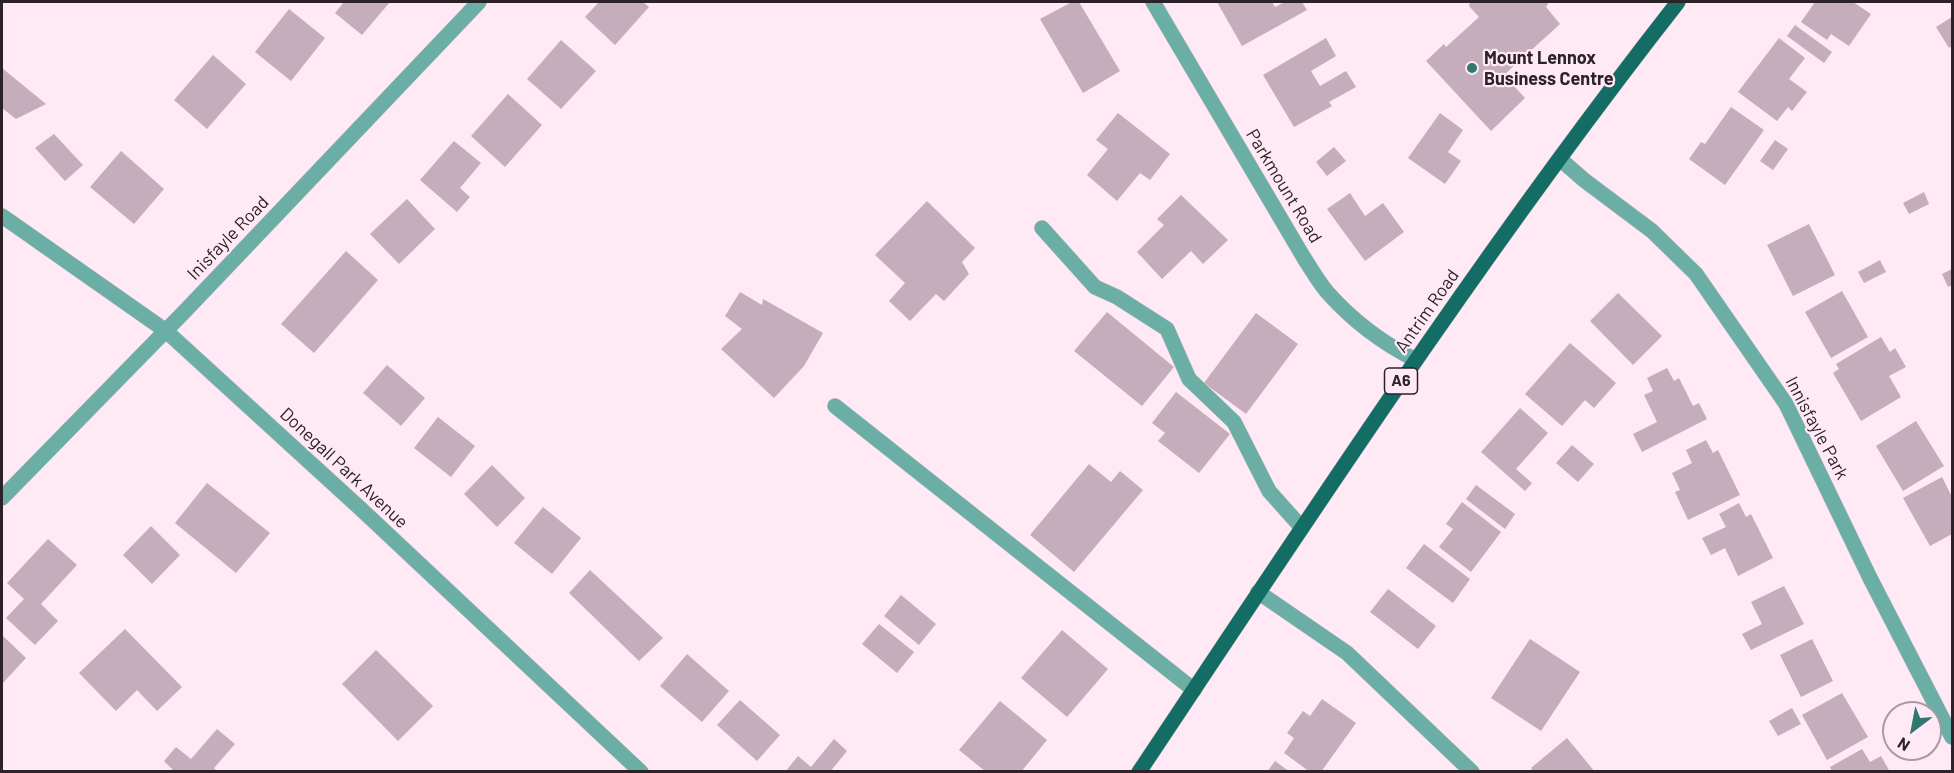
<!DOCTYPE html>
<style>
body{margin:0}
#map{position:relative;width:1954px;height:773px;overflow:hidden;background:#fee9f5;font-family:Barlow,sans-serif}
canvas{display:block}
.frame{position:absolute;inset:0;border:3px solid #2c2228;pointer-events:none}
.north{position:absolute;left:1882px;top:701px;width:60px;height:60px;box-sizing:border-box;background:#fee9f5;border:2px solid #aa99a3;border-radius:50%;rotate:212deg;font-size:16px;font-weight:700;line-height:24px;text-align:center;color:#2c2228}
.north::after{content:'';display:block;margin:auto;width:21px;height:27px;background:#2f776f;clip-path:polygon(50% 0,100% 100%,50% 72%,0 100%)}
</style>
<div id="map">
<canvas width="1954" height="773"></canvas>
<div class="frame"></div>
<div class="north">N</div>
</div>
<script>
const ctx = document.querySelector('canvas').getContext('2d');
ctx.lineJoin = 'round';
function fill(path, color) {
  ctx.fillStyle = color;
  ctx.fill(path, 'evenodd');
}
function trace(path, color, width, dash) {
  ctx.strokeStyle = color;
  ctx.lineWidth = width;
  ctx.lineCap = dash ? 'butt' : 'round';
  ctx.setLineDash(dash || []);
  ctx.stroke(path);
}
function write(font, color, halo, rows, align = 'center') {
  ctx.font = font + ' Barlow,sans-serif';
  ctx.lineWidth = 4.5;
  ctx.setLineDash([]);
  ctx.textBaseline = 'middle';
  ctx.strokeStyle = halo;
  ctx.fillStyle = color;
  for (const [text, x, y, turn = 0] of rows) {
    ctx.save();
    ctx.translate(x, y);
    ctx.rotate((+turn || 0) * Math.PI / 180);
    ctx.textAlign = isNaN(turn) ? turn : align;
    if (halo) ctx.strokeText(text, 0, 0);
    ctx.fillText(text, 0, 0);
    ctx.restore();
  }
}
fill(new Path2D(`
 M344,2H390L362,35L335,13Z
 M599,2H643L649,7L615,45L585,17Z
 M1072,2H1079L1120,71L1083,93L1040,19Z
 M1217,2H1272L1275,7L1285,2H1302L1307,10L1242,46Z
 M1470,2H1549L1546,7L1560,24L1504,75L1525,98L1491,131L1426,61L1444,44L1446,47L1479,17L1469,6Z
 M1815,2H1853L1871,14L1849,46L1831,34L1827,40L1801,22Z
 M289,9L325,38L291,81L255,52Z
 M1952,17V46L1949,48L1936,27Z
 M1795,25L1832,52L1824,63L1787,36Z
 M1326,38L1336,56L1311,71L1320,86L1346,71L1356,87L1329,102L1332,106L1294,127L1263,75Z
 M1779,38L1805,58L1789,79L1807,92L1792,111L1788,107L1777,121L1738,92Z
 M561,40L596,71L561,109L527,79Z
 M213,55L246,84L207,129L174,100Z
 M2,68L46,104L16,119L2,108Z
 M508,94L542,125L505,167L471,136Z
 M1731,107L1764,130L1725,185L1689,159L1701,142L1705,144Z
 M1118,113L1170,154L1150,180L1140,173L1117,201L1087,175L1108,149L1096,140Z
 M1440,113L1463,130L1448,152L1461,161L1445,184L1408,158Z
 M54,134L83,165L65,181L35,148Z
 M1775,140L1788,149L1773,170L1760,161Z
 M454,141L481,163L460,188L470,197L457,212L420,180Z
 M1334,147L1346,161L1327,176L1316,162Z
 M121,151L164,189L134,224L90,187Z
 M1924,192L1929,204L1909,214L1903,203Z
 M1350,193L1365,216L1383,203L1404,232L1365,261L1327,209Z
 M1181,195L1228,240L1203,264L1191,251L1162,279L1137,252L1164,225L1157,219Z
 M407,199L435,229L399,264L370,234Z
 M927,201L975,248L962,262L969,274L944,301L936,294L910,321L889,301L905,283L875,255Z
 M1809,224L1835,275L1793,296L1767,245Z
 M346,251L378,280L314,353L281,324Z
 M1880,260L1886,272L1864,283L1858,272Z
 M1952,269V285L1948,287L1942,274Z
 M1842,291L1868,337L1831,358L1805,312Z
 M740,292L762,305L763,299L823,333L804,366L774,398L721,349L742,329L725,316Z
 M1618,293L1662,336L1633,365L1590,321Z
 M1107,312L1174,367L1142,406L1074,351Z
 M1256,313L1298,344L1246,414L1204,383Z
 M1881,337L1890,352L1895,348L1906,367L1889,376L1901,397L1861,421L1833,373L1839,369L1836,364Z
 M1570,343L1616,383L1594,408L1585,400L1562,426L1525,394Z
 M387,365L425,398L401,426L363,393Z
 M1667,368L1674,381L1679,378L1693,406L1699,403L1707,419L1642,452L1633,434L1657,422L1644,395L1653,391L1647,378Z
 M1176,392L1230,434L1199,473L1158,441L1165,433L1152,423Z
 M1520,408L1548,433L1516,469L1532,483L1525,491L1481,452Z
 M438,417L475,446L451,477L414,448Z
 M1916,421L1944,466L1903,491L1876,446Z
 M1706,440L1713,453L1718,450L1740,495L1688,520L1675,492L1680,490L1672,473L1692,463L1686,450Z
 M1572,445L1594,464L1578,482L1556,463Z
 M1089,464L1111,482L1120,471L1143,490L1074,572L1030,535Z
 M492,465L525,498L497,527L464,494Z
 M1942,477L1952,497V534L1930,546L1903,498Z
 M207,483L270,533L236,573L175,523Z
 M1476,485L1515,514L1505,529L1466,499Z
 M1462,502L1501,532L1471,572L1439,547L1453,529L1446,524Z
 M1739,503L1746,517L1751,514L1773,558L1738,576L1725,548L1711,555L1702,538L1726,527L1719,514Z
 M543,507L581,538L552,574L514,543Z
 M151,526L180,555L152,584L123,555Z
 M48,539L77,565L41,604L58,621L35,645L6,618L24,599L7,583Z
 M1424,544L1470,579L1453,603L1406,568Z
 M590,570L663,638L639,661L569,593Z
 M1784,586L1804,624L1751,650L1742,634L1762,624L1751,602Z
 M1388,589L1436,626L1418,649L1370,612Z
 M901,595L936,624L919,645L884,616Z
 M879,624L914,652L897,673L862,644Z
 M125,629L182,687L157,711L137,690L116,711L79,673Z
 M1062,630L1108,669L1067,717L1021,678Z
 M2,635L26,658L2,684Z
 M1530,639L1580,672L1541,731L1491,698Z
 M1812,639L1833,681L1801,697L1780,655Z
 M376,650L433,706L398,741L342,684Z
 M687,654L729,691L702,722L660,686Z
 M1842,693L1868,737L1827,760L1802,715Z
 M1322,699L1356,723L1321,772H1310L1284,753L1294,738L1287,733L1303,711L1310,716Z
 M740,700L780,735L757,761L717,725Z
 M1000,701L1047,740L1021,772H986L959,750Z
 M1792,708L1801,724L1778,736L1769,721Z
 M217,729L235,744L214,768L218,772H175L164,761L176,747L191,759Z
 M1567,738L1595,772H1534L1531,768Z
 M834,739L847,751L830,772H785L798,756L811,767Z
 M1862,749L1870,762L1881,756L1890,772H1832L1830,767Z
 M1275,761L1290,772H1267Z`), '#c5adbb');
const minor = new Path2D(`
 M1153,2L1304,258C1312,270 1319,283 1328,293C1353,321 1382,343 1416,360
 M1560,159L1584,180L1652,231L1696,274L1786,404L1870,578L1952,737
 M2,216L166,331L362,510L641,772
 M1042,228L1095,287L1117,297L1167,329L1189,379L1234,422L1269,491L1302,528
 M835,406L1194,690
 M2,498L186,310L479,2
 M1258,592L1347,653L1472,772`);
const major = new Path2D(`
 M1139,772C1313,511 1485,248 1678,2`);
trace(minor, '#d8c5d0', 16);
trace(major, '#d8c5d0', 16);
trace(minor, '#6baea6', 15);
trace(major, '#146d64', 15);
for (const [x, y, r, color] of [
 [1472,68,6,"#2f776f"]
]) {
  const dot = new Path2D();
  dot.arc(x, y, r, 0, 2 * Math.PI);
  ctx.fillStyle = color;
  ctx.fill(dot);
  trace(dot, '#fee9f5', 2);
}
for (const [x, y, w] of [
 [1401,381,33]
]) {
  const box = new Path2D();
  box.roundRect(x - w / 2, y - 13, w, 26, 4.5);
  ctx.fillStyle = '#fee9f5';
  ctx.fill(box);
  trace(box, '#2c2228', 1.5);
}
write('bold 16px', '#2c2228', null, [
 ["A6",1401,381]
]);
write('bold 18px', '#2c2228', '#fee9f5', [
 ["Mount Lennox",1484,58],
 ["Business Centre",1484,79]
], 'left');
write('18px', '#2c2228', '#fee9f5', [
 ["Parkmount Road",1284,186,59],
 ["Inisfayle Road",228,238,-46],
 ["Antrim Road",1427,311,-55],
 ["Innisfayle Park",1817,428,62],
 ["Donegall Park Avenue",344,468,43]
]);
</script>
